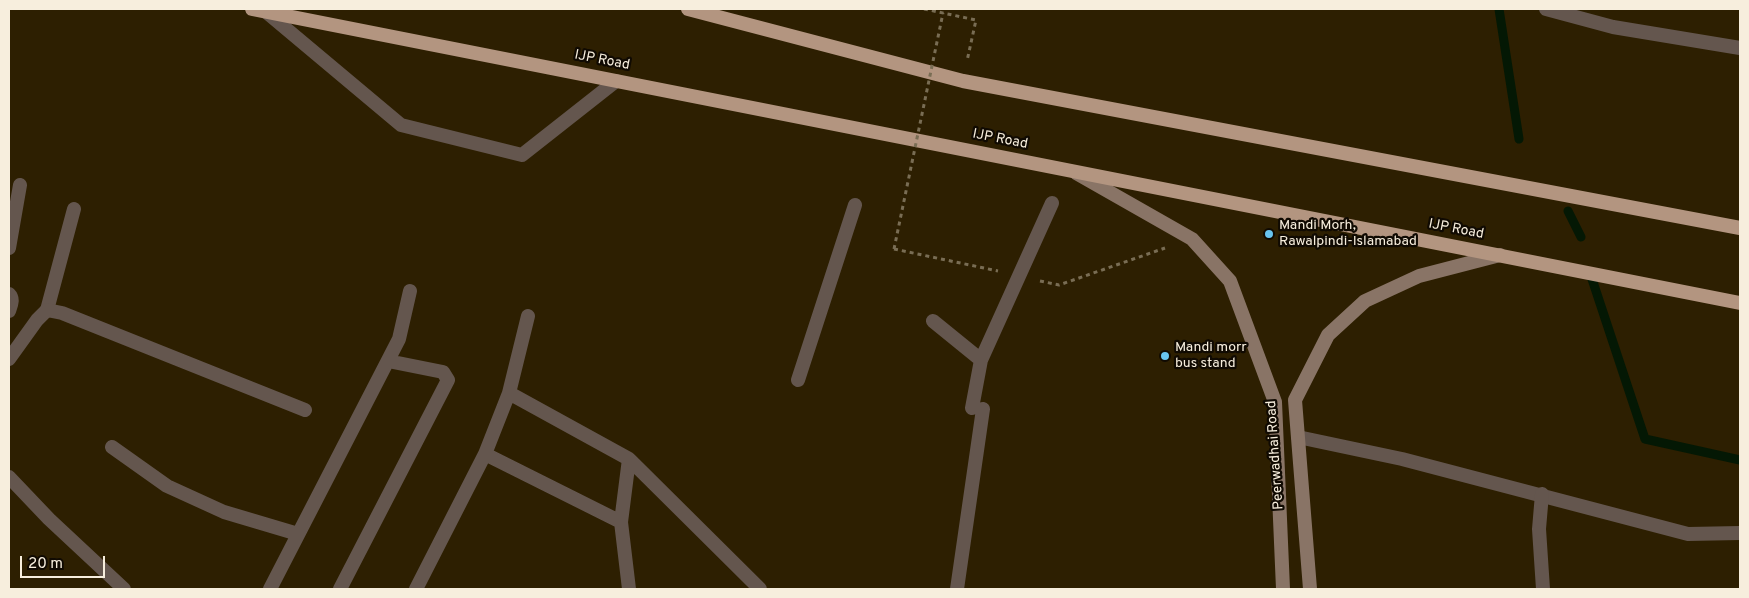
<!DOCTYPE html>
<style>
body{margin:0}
#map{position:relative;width:1749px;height:598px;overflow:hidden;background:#2d1f01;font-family:Overpass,sans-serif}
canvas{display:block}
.frame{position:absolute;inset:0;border:10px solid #f7eedd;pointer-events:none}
.scale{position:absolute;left:20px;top:556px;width:85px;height:22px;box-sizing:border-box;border:2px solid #f7eedd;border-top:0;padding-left:6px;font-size:15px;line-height:18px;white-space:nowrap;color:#f7eedd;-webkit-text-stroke:4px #100a02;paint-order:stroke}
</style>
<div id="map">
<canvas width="1749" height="598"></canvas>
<div class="frame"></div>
<div class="scale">20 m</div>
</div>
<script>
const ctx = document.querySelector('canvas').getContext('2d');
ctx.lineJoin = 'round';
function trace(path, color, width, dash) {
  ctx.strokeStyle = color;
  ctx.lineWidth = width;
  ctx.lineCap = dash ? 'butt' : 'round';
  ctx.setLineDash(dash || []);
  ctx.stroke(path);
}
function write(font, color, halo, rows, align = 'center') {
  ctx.font = font + ' Overpass,sans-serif';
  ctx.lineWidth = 4.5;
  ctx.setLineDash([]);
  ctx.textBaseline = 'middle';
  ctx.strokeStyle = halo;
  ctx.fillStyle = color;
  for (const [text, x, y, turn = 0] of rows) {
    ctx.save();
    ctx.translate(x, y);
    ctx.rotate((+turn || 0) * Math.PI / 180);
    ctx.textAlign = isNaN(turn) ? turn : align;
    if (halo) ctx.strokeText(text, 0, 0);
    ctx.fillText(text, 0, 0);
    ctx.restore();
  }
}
trace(new Path2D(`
 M1499,9L1519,139
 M1568,211L1581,237
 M1591,276L1645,439L1740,460`), '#041804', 9);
trace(new Path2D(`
 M924,9L976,20L967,61
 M894,249L998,271
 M1040,281L1059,285L1165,248`), '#796d54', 3, [4, 4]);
trace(new Path2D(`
 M265,11L401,125L522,155L616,81
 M9,248L20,185
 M9,294C14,299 11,305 9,311
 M47,310L74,209
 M933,321L981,360
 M798,380L855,205
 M972,408L981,360L1052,203
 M1298,437L1402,459L1688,534L1740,533
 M957,589L983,409`), '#64564e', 14);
trace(new Path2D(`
 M9,359L37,320L47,310L62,313L305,410
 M509,393L629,459
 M112,447L167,486L224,512L298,534
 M485,454L621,522
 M9,477L49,519L124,589
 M1542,494L1539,529L1543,589
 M270,589L399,339L410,291
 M340,589L448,380L443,372L388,361
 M416,589L485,454L509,393L528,316
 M629,589L621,522L629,459L760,589`), '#64564e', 14);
trace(new Path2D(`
 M1546,9L1613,27L1740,48`), '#64564e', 14);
trace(new Path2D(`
 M1076,173L1192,239L1230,281L1275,402L1283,589
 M1310,589L1295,400L1328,335L1365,301L1419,276L1500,255`), '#897466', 14);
trace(new Path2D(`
 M252,9L1740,303
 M688,9L963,81L1740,228`), '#b39580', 14);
trace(new Path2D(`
 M894,249L943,13`), '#796d54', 3, [4, 4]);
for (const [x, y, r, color] of [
 [1269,234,5,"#68c4f0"],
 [1165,356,5,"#68c4f0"]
]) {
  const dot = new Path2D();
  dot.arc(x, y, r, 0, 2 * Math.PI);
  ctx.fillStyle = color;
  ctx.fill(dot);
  trace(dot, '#100a02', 2);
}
write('14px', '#f7eedd', '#100a02', [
 ["IJP Road",602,61,11],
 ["IJP Road",1000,140,11],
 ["IJP Road",1456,230,11],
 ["Peerwadhai Road",1276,455,-94]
]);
write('14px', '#f7eedd', '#100a02', [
 ["Mandi Morh,",1279,226],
 ["Rawalpindi-Islamabad",1279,242],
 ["Mandi morr",1175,348],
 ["bus stand",1175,364]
], 'left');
</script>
